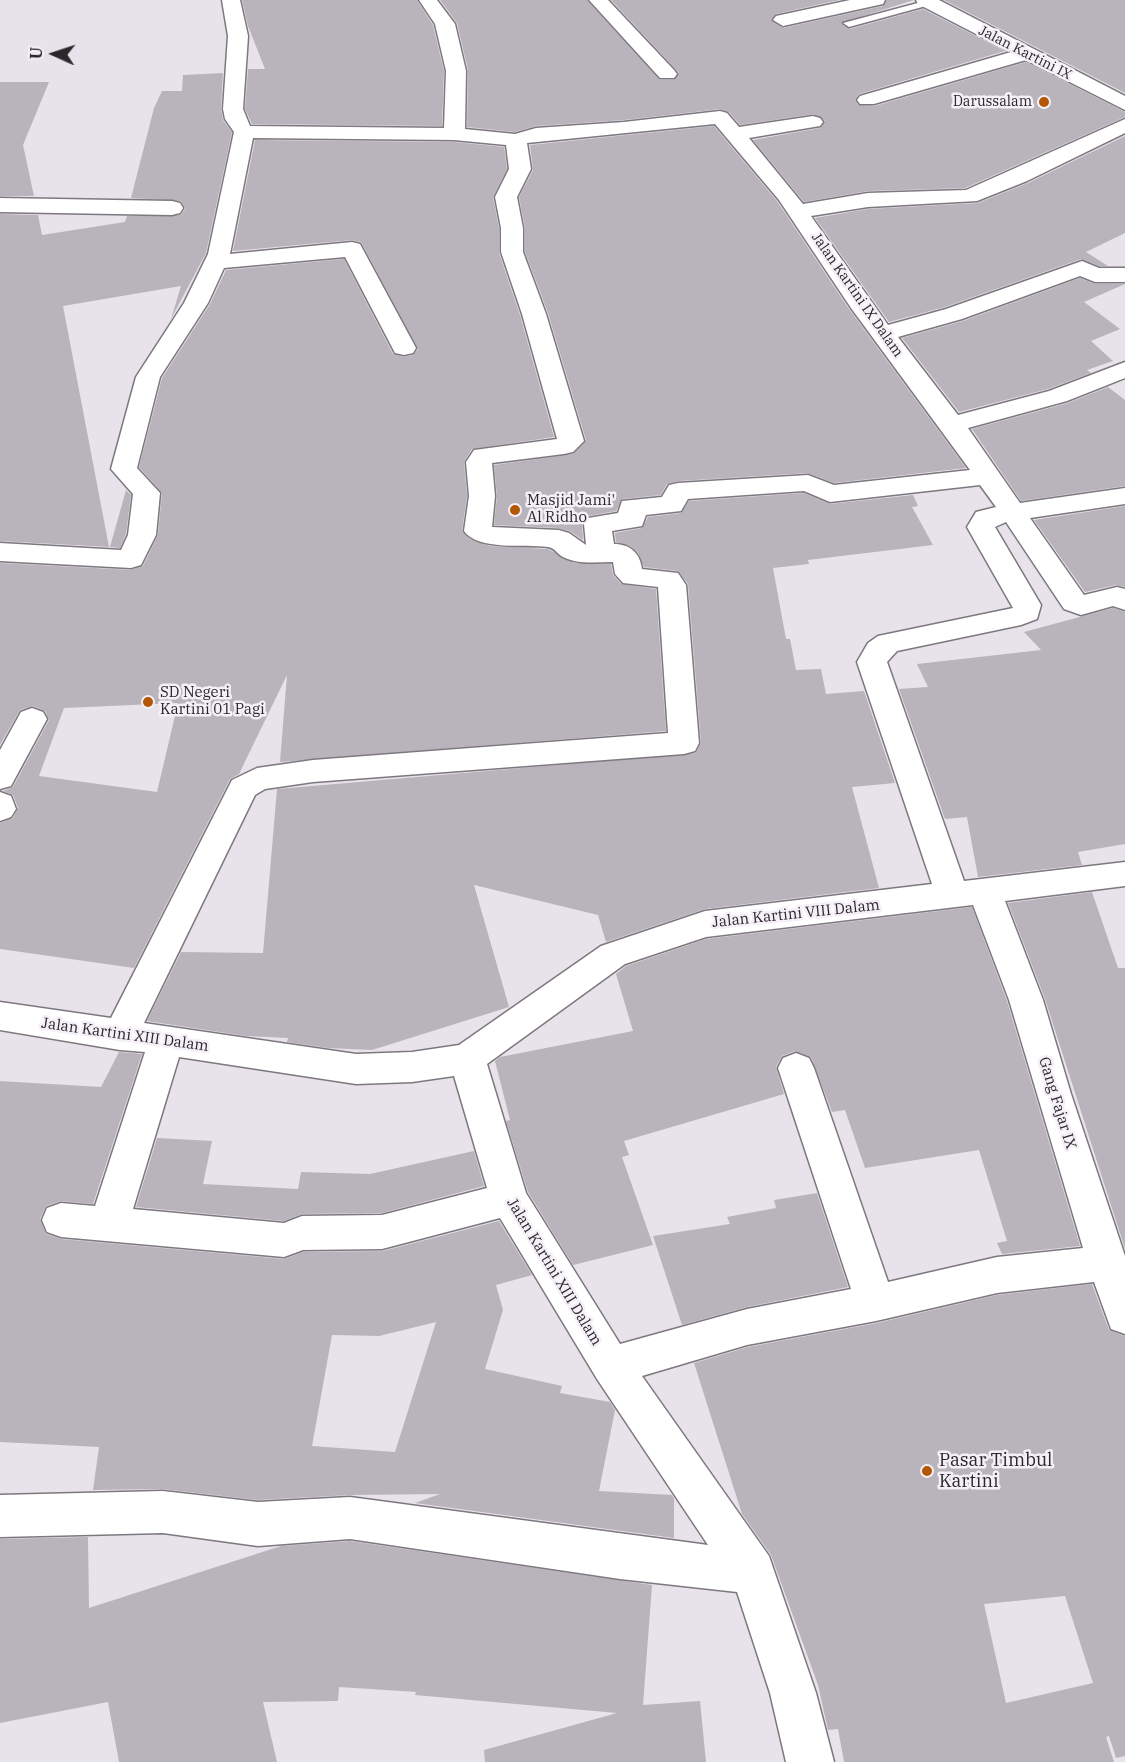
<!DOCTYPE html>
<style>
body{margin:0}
#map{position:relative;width:1125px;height:1762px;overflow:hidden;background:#e8e2ea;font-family:"IBM Plex Serif",serif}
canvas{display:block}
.north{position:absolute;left:24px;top:24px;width:60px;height:60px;-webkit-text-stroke:4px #f5eff7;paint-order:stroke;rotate:273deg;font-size:16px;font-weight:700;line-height:24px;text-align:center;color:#2a282b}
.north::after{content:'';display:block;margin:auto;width:21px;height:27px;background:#2a282b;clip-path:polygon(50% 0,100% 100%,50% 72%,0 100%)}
</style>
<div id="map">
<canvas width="1125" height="1762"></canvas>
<div class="north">U</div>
</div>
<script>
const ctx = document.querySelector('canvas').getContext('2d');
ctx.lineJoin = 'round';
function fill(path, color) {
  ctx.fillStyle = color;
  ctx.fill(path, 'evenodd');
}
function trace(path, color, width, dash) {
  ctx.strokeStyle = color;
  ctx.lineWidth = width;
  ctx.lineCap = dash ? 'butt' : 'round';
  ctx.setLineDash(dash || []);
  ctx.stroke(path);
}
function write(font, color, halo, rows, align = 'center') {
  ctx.font = font + ' "IBM Plex Serif",serif';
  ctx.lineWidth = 5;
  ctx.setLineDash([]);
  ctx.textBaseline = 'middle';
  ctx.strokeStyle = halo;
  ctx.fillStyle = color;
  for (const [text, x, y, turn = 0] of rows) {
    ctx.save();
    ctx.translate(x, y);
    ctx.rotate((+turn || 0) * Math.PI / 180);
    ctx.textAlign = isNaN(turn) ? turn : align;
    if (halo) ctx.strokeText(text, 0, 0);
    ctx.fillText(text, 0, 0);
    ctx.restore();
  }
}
fill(new Path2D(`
 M242,0H417L433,25L444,71L442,126L252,124L245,109L248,69H265L248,26Z
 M440,0H587L660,80H674L679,73L611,0H839L776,14L771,20L783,28L883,6L887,0H914L841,23L850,29L923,9L1005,51L859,94L855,100L858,105L875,106L1026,62L1125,112V117L965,188L868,191L804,202L753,140L820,128L825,121L814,114L740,125L729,112L720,109L624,120L536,126L515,132L467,127L468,70L457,23Z
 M944,0H1125V93Z
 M223,73L221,109L223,120L232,132L206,253L171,319L181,286L63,306L109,547L0,541V214L38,215L42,235L125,222L127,216L181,215L185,209L181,201L131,198L154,108L162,91H182L183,75Z
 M0,82H49L23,145L34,196H0Z
 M714,126L777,201L849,309L966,468L834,483L808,473L678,481L667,484L661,495L622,499L616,511L588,516L582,524L583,540L570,531L559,528L494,525L497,496L494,465L573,454L586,440L548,313L525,252V228L519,197L533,170L530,145Z
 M1125,136V233L1086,252L1108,266H1099L1081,259L945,307L889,322L815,218L868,209L978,203L1028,183Z
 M255,140L454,142L504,147L507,169L493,197L499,228V253L520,315L554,437L472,449L464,462L467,496L462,531L470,539L490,546L548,549L575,563L611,564L613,575L621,584L656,589L666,731L280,762L287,675L239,774L230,779L134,968L0,949V823L13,818L18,808L13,795L3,791L13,787L49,720L45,711L33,706L20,710L0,745V563L131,570L143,566L158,535L162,493L139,467L162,378L210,304L226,270L344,259L393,354L404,357L413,355L418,349L361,242L352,240L233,251ZM178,703L157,792L39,776L64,708Z
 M1080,278L1095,284H1125L1084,302L1120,329L1091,341L1113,361L1087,370L1091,373L1048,389L959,412L902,338L963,321Z
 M1108,387L1125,400V486L1021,501L972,429L1068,403Z
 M126,490L131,495L126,534L120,548L110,547Z
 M804,493L830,504L913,495L918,506L912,507L933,545L808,560L809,564L773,568L786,639H790L796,670L821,669L826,694L864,691L895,783L852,787L879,888L705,909L606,942L598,915L474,885L509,1007L372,1050L328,1048L287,1042L288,1038L246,1036L147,1021L181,952L263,953L277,789L696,753L701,743L688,584L678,571L644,567L638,553L630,546L616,542L615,533L642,528L648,517L681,513L689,501Z
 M1125,506V587L1116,585L1085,592L1034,520Z
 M1113,608L1125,612V844L1078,852L1082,865L978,877L967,817L945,819L899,689L928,687L917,664L1041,650L1024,632Z
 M1092,892L1118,968H1125V1249L1045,999L1008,903Z
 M972,907L1007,1001L1080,1246L1002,1254L997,1243L1007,1241L979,1150L865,1168L845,1110L832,1112L811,1057L795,1051L782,1056L776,1067L784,1094L624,1141L629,1155L622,1157L653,1245L573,1265L528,1192L506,1121L510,1120L495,1061L500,1057L633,1031L616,974L626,966L706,939Z
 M119,1052L142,1054L93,1204L61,1201L46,1206L40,1219L46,1234L61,1239L284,1259L303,1252L383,1251L499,1221L532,1275L496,1285L503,1310L485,1369L562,1386L560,1393L610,1402L615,1410L599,1491L672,1495L674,1499V1538L415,1503L440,1494L350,1495L257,1500L163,1489L93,1490L99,1447L0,1442V1081L101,1087ZM436,1322L395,1452L312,1446L332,1335L379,1336Z
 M157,1138L212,1141L203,1184L298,1189L301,1172L370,1174L474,1151L484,1186L382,1213L302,1214L284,1221L136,1207Z
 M817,1193L848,1287L747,1307L682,1325L653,1236L730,1224L727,1217L776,1208L774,1200Z
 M1092,1284L1109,1330L1125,1336V1756L1116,1758L1109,1736L1106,1737L1114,1762H844L838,1729L828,1730L818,1685L771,1555L742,1514L694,1363L748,1347L877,1323L997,1295ZM1065,1596L1093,1683L1006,1703L984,1604Z
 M88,1537L89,1608L281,1546L350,1541L652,1585L643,1705L700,1701L706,1762H485L484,1750L617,1713L415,1695L416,1692L339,1687L338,1701L263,1702L277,1762H119L108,1702L0,1723V1539Z`), '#b9b4bb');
const service = new Path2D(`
 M929,0L937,3L849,27L843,23Z`);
const minor = new Path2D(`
 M222,0H240L248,36L243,109L250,126L444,128L446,71L435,24L419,0H437L455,24L466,71L465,129L515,134L536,128L624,122L720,111L727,113L739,127L813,116L820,118L823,122L820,126L749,138L803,204L868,193L966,190L1125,119V133L1027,181L977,201L868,207L811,216L888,325L946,309L1082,261L1099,268H1125V282H1095L1080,276L962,319L898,337L958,415L1049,391L1125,362V378L1067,401L968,428L1020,503L1125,488V504L1030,518L1084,595L1117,587L1125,589V610L1113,606L1081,615L1064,609L1006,522L995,527L1041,605L1037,619L1021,625L897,651L887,662L964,881L1125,862V886L1005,901L1043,1000L1071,1094L1125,1256V1334L1111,1329L1094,1282L997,1293L876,1321L747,1345L642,1376L769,1556L816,1693L834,1762H786L770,1693L737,1592L620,1579L350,1539L258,1546L163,1533L0,1537V1495L163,1491L258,1502L350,1497L708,1545L597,1379L500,1218L382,1249L303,1250L284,1257L61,1237L47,1232L42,1220L47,1208L61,1203L95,1206L145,1052L120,1050L0,1030V1002L111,1018L232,780L257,768L313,760L668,733L658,587L623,583L615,574L613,562C596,562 579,565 563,557C557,554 555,548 548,547C525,544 478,551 464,531L469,496L466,462L474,450L557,439L522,314L501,252V228L495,197L509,169L506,145L454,140L253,138L230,254L352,242L360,244L416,348L413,353L404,355L395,353L345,257L224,268L208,303L160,377L137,468L160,493L156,535L141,565L131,568L0,561V543L121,550L128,535L133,494L111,469L136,377L184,303L208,254L234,132L225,119L223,109L228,36ZM715,124L779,200L851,308L970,470L834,485L808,475L678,483L669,485L662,497L622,501L618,513L588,518L584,524L586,545L569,533L559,530L492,527L495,496L492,463L564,454L573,452L584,441L546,314L523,252V228L517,197L531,169L527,143ZM980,485L996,507L976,512L967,527L1013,608L878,636L868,643L857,662L932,884L705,911L601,946L459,1045L412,1052L356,1054L144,1023L255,795L265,789L313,782L684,754L695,751L699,743L686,585L678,573L642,569C640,553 630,544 614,544L612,531L642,526L646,515L681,511L688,499L804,491L830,502ZM973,905L1009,1000L1083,1248L997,1257L888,1282L814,1068L809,1058L796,1053L783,1058L778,1068L851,1289L747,1309L620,1344L526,1193L487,1064L625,964L706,937ZM179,1057L356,1084L412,1082L454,1076L487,1188L382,1215L302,1216L284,1223L133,1209Z
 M589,0H608L674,70L677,74L674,78H660Z
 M850,0H885L883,4L783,26L773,20L776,16Z
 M916,0H939L1125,96V110L1026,60L874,104H860L857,100L860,96L1011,52L918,4Z
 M0,198L172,201L180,203L183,208L180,213L172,215L0,212Z
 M32,708L43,712L47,719L11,786L0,789V750L21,712Z
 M0,792L11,796L16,809L11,817L0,821Z`);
trace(service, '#7d787f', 3);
trace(minor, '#7d787f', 3);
fill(service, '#fff');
fill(minor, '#fff');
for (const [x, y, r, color] of [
 [1044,102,6,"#b45704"],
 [515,510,6,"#b45704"],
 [148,702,6,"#b45704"],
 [927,1471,6,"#b45704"]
]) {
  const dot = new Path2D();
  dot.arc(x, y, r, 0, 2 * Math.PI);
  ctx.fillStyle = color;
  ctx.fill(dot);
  trace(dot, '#f5eff7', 2);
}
write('14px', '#2a282b', '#f5eff7', [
 ["Jalan Kartini IX",1025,53,27],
 ["Jalan Kartini IX Dalam",857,295,55]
]);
write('14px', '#2a282b', '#f5eff7', [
 ["Darussalam",1032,102]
], 'right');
write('15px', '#2a282b', '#f5eff7', [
 ["Masjid Jami'",527,501],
 ["Al Ridho",527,518],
 ["SD Negeri",160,693],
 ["Kartini 01 Pagi",160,710]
], 'left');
write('15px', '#2a282b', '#f5eff7', [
 ["Jalan Kartini VIII Dalam",796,914,-6],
 ["Jalan Kartini XIII Dalam",125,1035,8],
 ["Gang Fajar IX",1057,1103,73],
 ["Jalan Kartini XIII Dalam",554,1272,59]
]);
write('18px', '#2a282b', '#f5eff7', [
 ["Pasar Timbul",939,1461],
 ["Kartini",939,1482]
], 'left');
</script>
